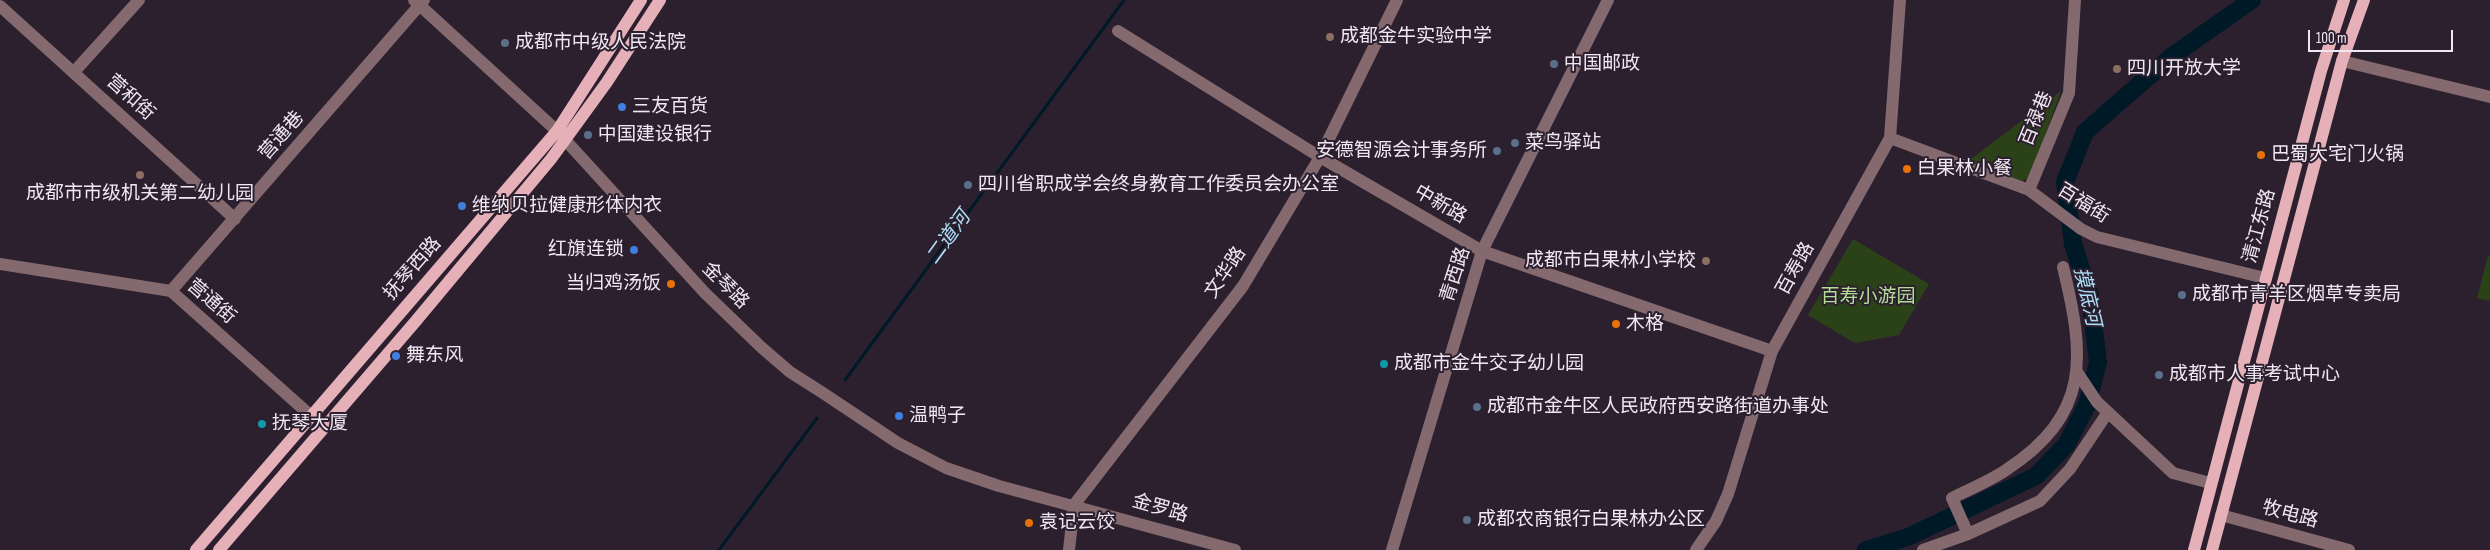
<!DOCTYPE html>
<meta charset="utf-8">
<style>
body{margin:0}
#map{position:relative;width:2490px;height:550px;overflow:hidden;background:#2c202f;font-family:"Sofia Sans Condensed",sans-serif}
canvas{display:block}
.scale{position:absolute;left:2308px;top:30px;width:145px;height:22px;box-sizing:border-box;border:2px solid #f0e7f2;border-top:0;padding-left:6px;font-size:15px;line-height:18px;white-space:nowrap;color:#f0e7f2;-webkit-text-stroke:4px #2c202f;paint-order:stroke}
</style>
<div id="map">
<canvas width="2490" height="550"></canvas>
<div class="scale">100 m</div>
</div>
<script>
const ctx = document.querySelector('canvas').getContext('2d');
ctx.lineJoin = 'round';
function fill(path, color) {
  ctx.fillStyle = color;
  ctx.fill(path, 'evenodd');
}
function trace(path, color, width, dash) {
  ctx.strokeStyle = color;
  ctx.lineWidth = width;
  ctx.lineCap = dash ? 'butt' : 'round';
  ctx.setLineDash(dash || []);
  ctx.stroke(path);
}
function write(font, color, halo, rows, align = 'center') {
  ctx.font = font + ' "Sofia Sans Condensed","Noto Sans SC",sans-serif';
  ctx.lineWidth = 4;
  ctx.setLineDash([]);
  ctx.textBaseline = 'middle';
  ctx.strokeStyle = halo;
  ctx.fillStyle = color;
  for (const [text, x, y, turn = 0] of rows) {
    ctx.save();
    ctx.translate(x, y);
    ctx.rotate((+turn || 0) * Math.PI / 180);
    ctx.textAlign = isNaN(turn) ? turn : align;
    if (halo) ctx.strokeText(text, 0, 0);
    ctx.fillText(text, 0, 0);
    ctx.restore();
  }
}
fill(new Path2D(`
 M2061,91L2030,177L2022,181L1967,162Z
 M1853,239L1929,284L1899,335L1855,343L1808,315Z
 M2488,256H2490V301L2477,298Z`), '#2b4219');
trace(new Path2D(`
 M845,380L1124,0
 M719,550L817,418`), '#001926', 3);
trace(new Path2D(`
 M1866,550L1908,537L2036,476L2066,445L2087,405L2098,362L2090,296L2073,244L2065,182L2085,132L2172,56L2252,0`), '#001926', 18);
trace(new Path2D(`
 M414,0L557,131L705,293L761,347L790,372L823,393L898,443L946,468L999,486L1235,550
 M0,6L235,219
 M1118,31L1320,157L1482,251L1772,351
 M2342,61L2490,97
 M74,72L139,0
 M1890,138L2029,190L2081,229L2097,237L2265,278
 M2029,190L2069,93L2075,0
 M0,264L171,291L310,415
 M171,291L424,0
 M2077,372L2097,402L2173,473L2210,483
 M2221,515L2349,550
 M1968,534L1952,498C1970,489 1990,481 2006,470C2091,414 2085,357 2063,267
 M1069,550L1074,505L1243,286L1320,157L1397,0
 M1392,550L1482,251L1608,0
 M1696,550L1716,521L1728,494L1772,351L1890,138L1900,0
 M1923,550L1968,534L2040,501L2070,469L2108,412`), '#846a6e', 12);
trace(new Path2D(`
 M196,550L557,131L641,0
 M219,550L415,322L551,159L607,82L660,0
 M2194,550L2321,71L2344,0
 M2212,550L2342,61L2364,0`), '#e5b0b8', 12);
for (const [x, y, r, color] of [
 [1330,37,5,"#8d6e63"],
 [505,43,5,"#5c6f8a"],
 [1554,64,5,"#5c6f8a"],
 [2117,69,5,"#8d6e63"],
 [622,107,5,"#3f7fe0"],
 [588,135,5,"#5c6f8a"],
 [1515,143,5,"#5c6f8a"],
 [1497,151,5,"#5c6f8a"],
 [2261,155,5,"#e8710a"],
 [1907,169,5,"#e8710a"],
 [140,175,5,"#8d6e63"],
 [968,185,5,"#5c6f8a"],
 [462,206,5,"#3f7fe0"],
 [634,250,5,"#3f7fe0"],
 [1706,261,5,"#8d6e63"],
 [671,284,5,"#e8710a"],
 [2182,295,5,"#5c6f8a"],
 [1616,324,5,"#e8710a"],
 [396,356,5,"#3f7fe0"],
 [1384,364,5,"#0f9aa8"],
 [2159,375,5,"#5c6f8a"],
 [1477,407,5,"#5c6f8a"],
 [899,416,5,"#3f7fe0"],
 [262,424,5,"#0f9aa8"],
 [1467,520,5,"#5c6f8a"],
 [1029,523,5,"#e8710a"]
]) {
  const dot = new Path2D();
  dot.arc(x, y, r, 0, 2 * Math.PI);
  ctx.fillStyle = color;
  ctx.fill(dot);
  trace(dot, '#2c202f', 2);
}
write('19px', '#f0e7f2', '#2c202f', [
 ["成都金牛实验中学",1340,37],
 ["成都市中级人民法院",515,43],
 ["中国邮政",1564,64],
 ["四川开放大学",2127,69],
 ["三友百货",632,107],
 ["中国建设银行",598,135],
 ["菜鸟驿站",1525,143],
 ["安德智源会计事务所",1487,151,"right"],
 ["巴蜀大宅门火锅",2271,155],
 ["白果林小餐",1917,169],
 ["四川省职成学会终身教育工作委员会办公室",978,185],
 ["成都市市级机关第二幼儿园",140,194,"center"],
 ["维纳贝拉健康形体内衣",472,206],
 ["红旗连锁",624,250,"right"],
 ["成都市白果林小学校",1696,261,"right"],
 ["当归鸡汤饭",661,284,"right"],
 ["成都市青羊区烟草专卖局",2192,295],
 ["木格",1626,324],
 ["舞东风",406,356],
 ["成都市金牛交子幼儿园",1394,364],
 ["成都市人事考试中心",2169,375],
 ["成都市金牛区人民政府西安路街道办事处",1487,407],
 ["温鸭子",909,416],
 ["抚琴大厦",272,424],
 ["成都农商银行白果林办公区",1477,520],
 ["袁记云饺",1039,523]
], 'left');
write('19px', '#f0e7f2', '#2c202f', [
 ["营和街",130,98,42],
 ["百禄巷",2037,119,-68],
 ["营通巷",282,136,-49],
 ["百福街",2083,204,32],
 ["中新路",1440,205,30],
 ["清江东路",2260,226,-75],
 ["抚琴西路",413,269,-49],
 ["百寿路",1796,269,-61],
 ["文华路",1226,273,-56],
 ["青西路",1456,275,-72],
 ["金琴路",725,286,45],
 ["营通街",211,302,41],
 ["金罗路",1160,509,16],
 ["牧电路",2290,515,15]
]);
write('19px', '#b3dc95', '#2c202f', [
 ["百寿小游园",1868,297]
]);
write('italic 20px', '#addff9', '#2c202f', [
 ["二道河",949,238,-54],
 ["摸底河",2086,297,77]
]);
</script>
